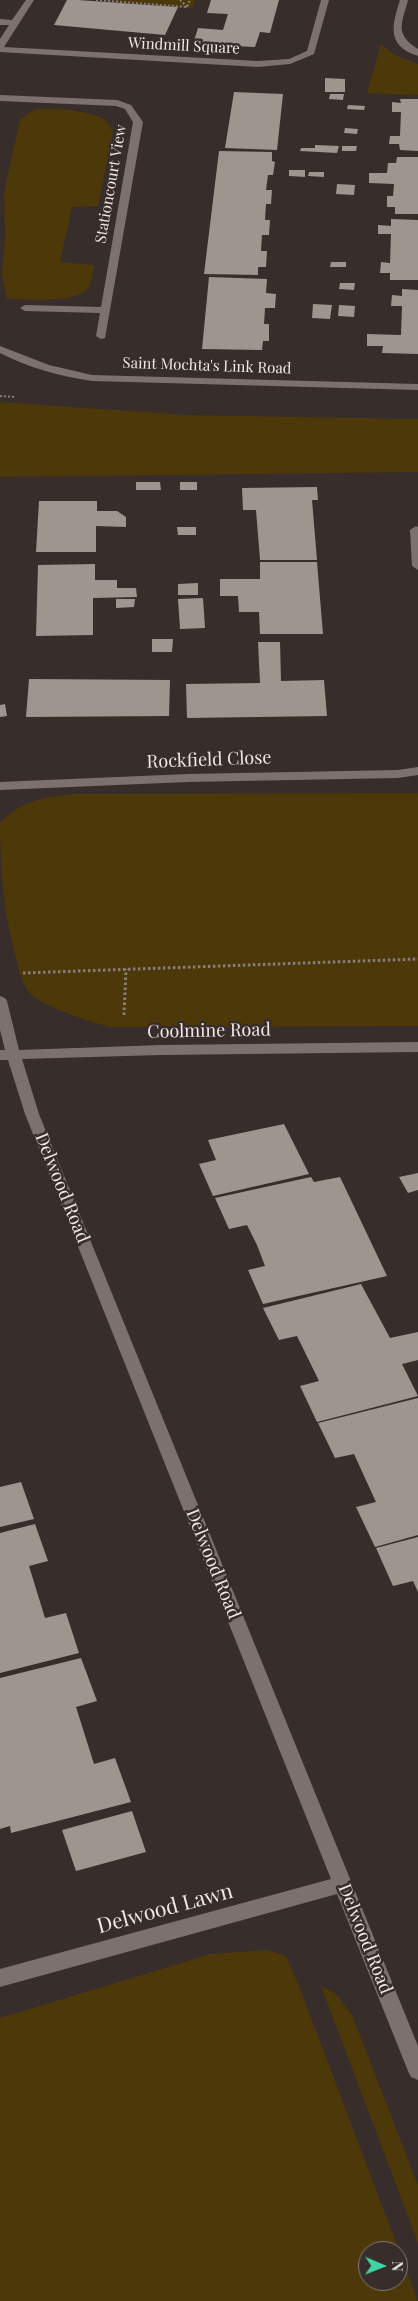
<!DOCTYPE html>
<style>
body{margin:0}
#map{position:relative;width:418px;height:2301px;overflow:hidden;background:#372d2b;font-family:"Playfair Display",serif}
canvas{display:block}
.north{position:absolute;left:358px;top:2241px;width:50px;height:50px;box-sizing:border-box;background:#372d2b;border:1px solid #807876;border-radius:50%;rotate:91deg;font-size:14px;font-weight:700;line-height:20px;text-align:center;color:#eee8e7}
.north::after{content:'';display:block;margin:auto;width:18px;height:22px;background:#3ed4a3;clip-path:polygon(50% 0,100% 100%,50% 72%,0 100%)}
</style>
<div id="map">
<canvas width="418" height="2301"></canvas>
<div class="north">N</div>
</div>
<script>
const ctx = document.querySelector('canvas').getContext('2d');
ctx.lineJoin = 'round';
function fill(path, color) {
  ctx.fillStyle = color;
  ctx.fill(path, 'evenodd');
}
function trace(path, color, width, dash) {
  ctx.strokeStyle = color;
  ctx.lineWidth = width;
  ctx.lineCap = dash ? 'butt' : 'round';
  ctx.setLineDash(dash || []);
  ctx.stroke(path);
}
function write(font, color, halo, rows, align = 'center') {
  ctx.font = font + ' "Playfair Display",serif';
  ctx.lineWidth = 5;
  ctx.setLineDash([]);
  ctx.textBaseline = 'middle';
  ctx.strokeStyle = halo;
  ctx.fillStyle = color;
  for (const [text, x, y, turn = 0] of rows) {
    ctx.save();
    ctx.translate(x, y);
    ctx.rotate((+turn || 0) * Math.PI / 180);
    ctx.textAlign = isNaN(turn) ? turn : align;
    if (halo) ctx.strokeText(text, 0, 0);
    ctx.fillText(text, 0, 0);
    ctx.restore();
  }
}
fill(new Path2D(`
 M105,0H195L192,8Z
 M381,44L393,54L418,64V95L367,93Z
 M35,109C62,109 80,109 105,119L113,132L98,206L72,207L60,262L94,265C93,271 92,283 88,288C76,304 26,299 7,299L2,275L5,234L4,193L20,119Z
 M0,402L186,415L418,419V472L0,477Z
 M418,793V1026L110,1027C91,1022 48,1008 33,996C23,988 20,974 17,962C4,916 0,871 0,823C23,799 45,797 77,794Z
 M267,1950L286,1956L301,1991L418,2301H0V2018L211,1954ZM368,2251H398V2281H368Z
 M321,1986L335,1993L352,2015L418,2185V2243Z`), '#4d3809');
fill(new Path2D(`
 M67,0H78L178,7L165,35L54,25Z
 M211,0H279L270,33L260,32L255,47L193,44L198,28L223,30L228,14L207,13Z
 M325,78L345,79V92H325Z
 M234,92L283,94L277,150L225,148Z
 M330,94H344L343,100L329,99Z
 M400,99H418V151L400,150L399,144H389L390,136H400L401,112H392V102L401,103Z
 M348,105L365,106L364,110L347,109Z
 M345,128L358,129L357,134L344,133Z
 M315,145L339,146L337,153L300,151L301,148H315Z
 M342,146H357L356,151H342Z
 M219,151L272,152V161L275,162L273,175H268L266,190H272L271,204H266L265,220H270L269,235H262L261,251H267L266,267H258V275L204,274Z
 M397,157H418V214H395V207H387V196H393L394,184L369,183V173H387L388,163H396Z
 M289,170H305V177L289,176Z
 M309,172H324V177L308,176Z
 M337,184L355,185L354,195L336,194Z
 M391,219L418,220V280H390V273H380L381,262L390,263L391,234H378V225L391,226Z
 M331,262H346V267H330Z
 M209,277L267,279L266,293L276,294L275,308H265L264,324H269V341H263L262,350L202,349Z
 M340,283H355L354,290L339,289Z
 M402,289L418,290V354L382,353L383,346H367V334L401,335L402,306H391L392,295L402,296Z
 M313,304L332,305L330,319L312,318Z
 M339,305L355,306L354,317L338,316Z
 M136,482H160L161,490H136Z
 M180,482H197V490H180Z
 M317,487L318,500H312L317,560H260L256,510H243L242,488Z
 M39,501H97V511H117L126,517V527L96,526V552H36Z
 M177,527H196V535H178Z
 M260,562H317L323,634H260L259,612H239L238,596H220V579H260Z
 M95,564V580H117V588H136L137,597L93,598V635L36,636L38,565Z
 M198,583V595H178V584Z
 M203,598L205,628L180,629L178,599Z
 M116,599H135L134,607L116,608Z
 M152,639H173L172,652H152Z
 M258,642H280L281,681L324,680L327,716L187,718L186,684L260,683Z
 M29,679L170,680L169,716L26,717Z
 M5,704L7,716L0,717V705Z
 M284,1124L309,1174L213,1196L199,1164L216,1160L208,1140Z
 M418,1173V1190L408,1193L399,1177Z
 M311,1177L314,1182L340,1177L387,1276L263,1304L248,1270L265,1266L257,1245L247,1225L229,1229L215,1198Z
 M361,1284L390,1338L418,1332V1360L402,1364L418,1396L317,1422L300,1386L319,1381L297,1336L279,1340L263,1308Z
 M418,1398V1535L375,1547L356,1507L376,1502L354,1454L335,1458L318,1423Z
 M21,1482L34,1519L0,1527V1487Z
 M35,1524L48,1561L29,1566L45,1618L66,1613L79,1653L0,1673V1533Z
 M418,1537V1592L413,1581L393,1586L376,1548Z
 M81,1658L97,1701L76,1707L94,1764L115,1758L131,1802L11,1833L10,1826L0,1829V1678Z
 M132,1811L146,1852L76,1871L62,1830Z`), '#9f958f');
trace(new Path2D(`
 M96,0L187,7L190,0
 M180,0L187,7
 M0,396L15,397`), '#867e7c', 2, [2, 2]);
trace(new Path2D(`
 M23,973L418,959
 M124,1015L126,969`), '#867e7c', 3, [2.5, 2.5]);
fill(new Path2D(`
 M26,0H34L4,47L258,61L289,59L307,51L321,0H329L314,54L290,64L258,67L0,52V39L9,25H0V19L12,20Z
 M400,0H408C402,23 394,34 418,49V56C386,46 392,25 400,0Z
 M0,95L117,100L131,105L143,122L105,338L101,339L96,336L100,313L25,311L20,308L25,305L101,307L133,122L125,109L116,106L0,101Z
 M0,346L49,365L92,375L418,384V390L92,381C60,376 29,368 0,353Z
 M416,526L418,527V570L412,566L410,530Z
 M418,767V775L398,778L188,782L0,790V782L188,774L398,770Z
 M0,996L5,998L7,1001L19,1050L161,1045L418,1042V1052L161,1055L22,1059L39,1114L418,2046V2080L411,2077L408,2071L337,1894L0,1987V1969L331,1879L25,1114L8,1060H0V1050H5L0,1030Z`), '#7d7170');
write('15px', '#eee8e7', '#372d2b', [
 ["Windmill Square",184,46,3],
 ["Stationcourt View",111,184,-80],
 ["Saint Mochta's Link Road",207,366,2]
]);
write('18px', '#eee8e7', '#372d2b', [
 ["Rockfield Close",209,760,-2],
 ["Coolmine Road",209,1031,-1],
 ["Delwood Road",62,1188,68],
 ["Delwood Road",213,1564,68],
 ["Delwood Road",365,1939,68]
]);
write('21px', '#eee8e7', '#372d2b', [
 ["Delwood Lawn",165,1909,-15]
]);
</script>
